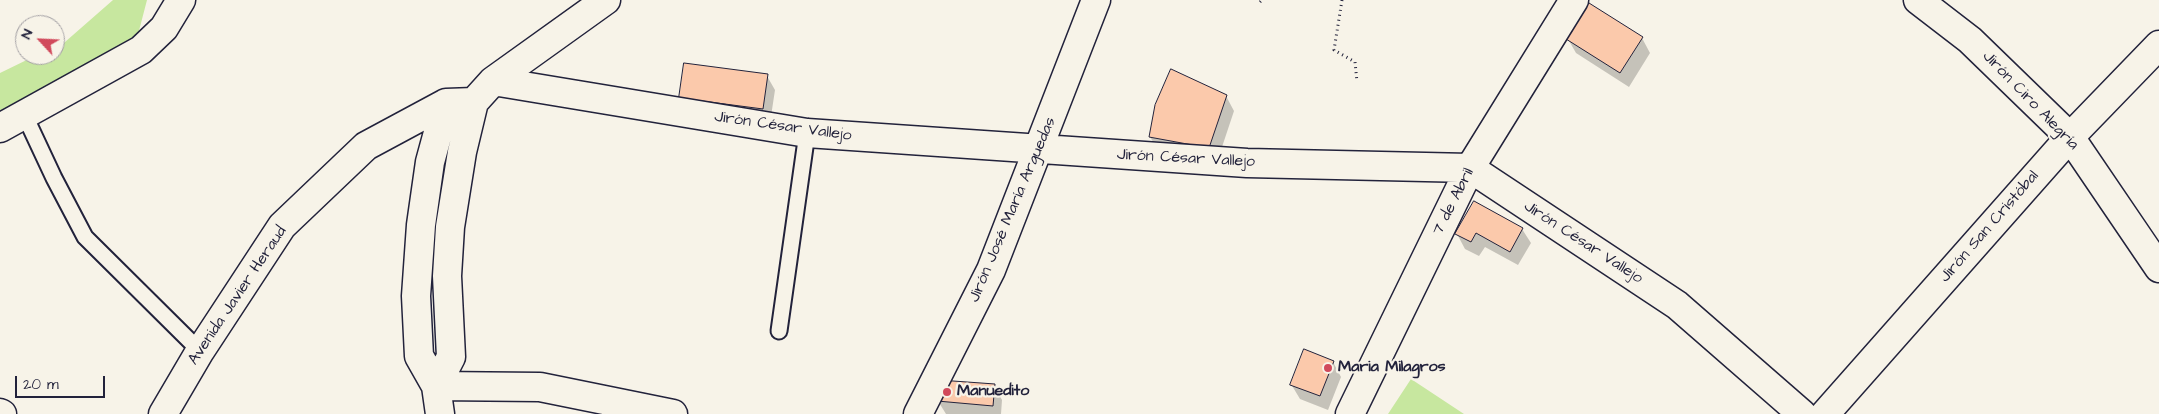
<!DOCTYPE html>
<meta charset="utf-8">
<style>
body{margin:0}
#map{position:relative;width:2159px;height:414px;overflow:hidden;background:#f7f3e8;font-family:"Architects Daughter",sans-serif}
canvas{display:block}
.north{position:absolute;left:15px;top:15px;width:50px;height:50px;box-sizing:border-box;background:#f7f3e8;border:1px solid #a29fa3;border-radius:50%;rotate:295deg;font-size:14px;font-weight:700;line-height:20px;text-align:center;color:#22223b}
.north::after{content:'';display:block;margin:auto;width:18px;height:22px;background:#d1495b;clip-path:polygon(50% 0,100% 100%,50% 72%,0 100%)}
.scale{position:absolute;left:15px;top:376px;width:90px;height:22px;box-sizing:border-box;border:2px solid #22223b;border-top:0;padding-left:6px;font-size:15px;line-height:18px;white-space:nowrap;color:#22223b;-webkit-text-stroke:4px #f7f3e8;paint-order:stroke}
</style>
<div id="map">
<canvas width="2159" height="414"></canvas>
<div class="north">N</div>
<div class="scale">20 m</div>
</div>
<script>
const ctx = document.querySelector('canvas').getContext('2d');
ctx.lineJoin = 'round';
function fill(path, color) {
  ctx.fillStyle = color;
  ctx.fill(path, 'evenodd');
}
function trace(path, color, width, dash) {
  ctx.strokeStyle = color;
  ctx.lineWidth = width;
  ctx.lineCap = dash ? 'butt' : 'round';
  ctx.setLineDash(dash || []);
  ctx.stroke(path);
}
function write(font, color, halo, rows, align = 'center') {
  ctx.font = font + ' "Architects Daughter",sans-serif';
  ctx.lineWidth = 4.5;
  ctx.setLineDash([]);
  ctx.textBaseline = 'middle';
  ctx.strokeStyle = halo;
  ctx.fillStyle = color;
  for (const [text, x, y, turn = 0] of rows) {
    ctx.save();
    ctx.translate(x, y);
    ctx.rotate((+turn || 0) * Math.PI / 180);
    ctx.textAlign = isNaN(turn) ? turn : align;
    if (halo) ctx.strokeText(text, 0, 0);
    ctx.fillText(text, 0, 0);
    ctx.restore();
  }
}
fill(new Path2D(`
 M113,0H147L134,50L0,121V73L37,55H55V47L65,42Z
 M1411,379L1464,414H1388Z`), '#c7e79f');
fill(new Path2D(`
 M1642,38L1650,53L1629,87L1576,53L1568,39Z
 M767,76L775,90L770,123L689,112L680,97Z
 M1226,96L1234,111L1217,162L1159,151L1150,137Z
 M1522,229L1531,243L1518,265L1485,247L1479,256L1465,249L1457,234Z
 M1333,362L1341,377L1328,410L1300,399L1291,384Z
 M994,385L1002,400L1001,414H946L938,401Z`), '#0003');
const building = new Path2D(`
 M1589,3L1643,37L1620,73L1566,39Z
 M684,63L768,74L763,109L679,98Z
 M1171,69L1227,95L1209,148L1149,137L1155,105Z
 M1474,201L1523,228L1510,252L1476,233L1471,242L1455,234Z
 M1304,349L1334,361L1320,396L1290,385Z
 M939,380L995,384L993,406L937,401Z`);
fill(building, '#fbc9ab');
trace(building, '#22223b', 1);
const lane = new Path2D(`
 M25,116L54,178L85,237L200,351
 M779,331L807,133`);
const street = new Path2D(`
 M1918,0L1970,40L2070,137L2159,268
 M493,81L807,133L1247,163L1470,168L1677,305L1802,414
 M0,128L141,50L164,28L181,0
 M436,386L451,357L447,276L450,227L462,152L474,102
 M436,386L540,387L673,414
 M0,413L2,414
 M163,414L200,351L282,226L366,146L446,103L474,102L493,81L606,0
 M440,414L436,386L419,356L416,296L421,225L430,162L446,103
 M918,414L991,270L1096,0
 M1350,414L1470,168L1574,0
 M1825,414L2070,137L2159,45`);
trace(lane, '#22223b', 19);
trace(street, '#22223b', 31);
trace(new Path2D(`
 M1342,0L1334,50L1355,62L1357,82
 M1260,2L1262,0`), '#22223b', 3, [1, 4]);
trace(lane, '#f7f3e8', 15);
trace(street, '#f7f3e8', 28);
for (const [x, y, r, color] of [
 [1328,368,5,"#d1495b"],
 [947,392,5,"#d1495b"]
]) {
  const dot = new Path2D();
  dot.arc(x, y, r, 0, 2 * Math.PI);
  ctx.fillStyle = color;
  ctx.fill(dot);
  trace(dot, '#f7f3e8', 2);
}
write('16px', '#22223b', '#f7f3e8', [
 ["Jirón Ciro Alegría",2030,101,46],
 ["Jirón César Vallejo",783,127,8],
 ["Jirón César Vallejo",1186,159,3],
 ["7 de Abril",1454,202,-63],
 ["Jirón José María Arguedas",1013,210,-67],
 ["Jirón San Cristóbal",1990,227,-49],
 ["Jirón César Vallejo",1583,243,33],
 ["Avenida Javier Heraud",238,296,-56]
]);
write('bold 16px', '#22223b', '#f7f3e8', [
 ["Maria Milagros",1338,368],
 ["Manuedito",957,392]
], 'left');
</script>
